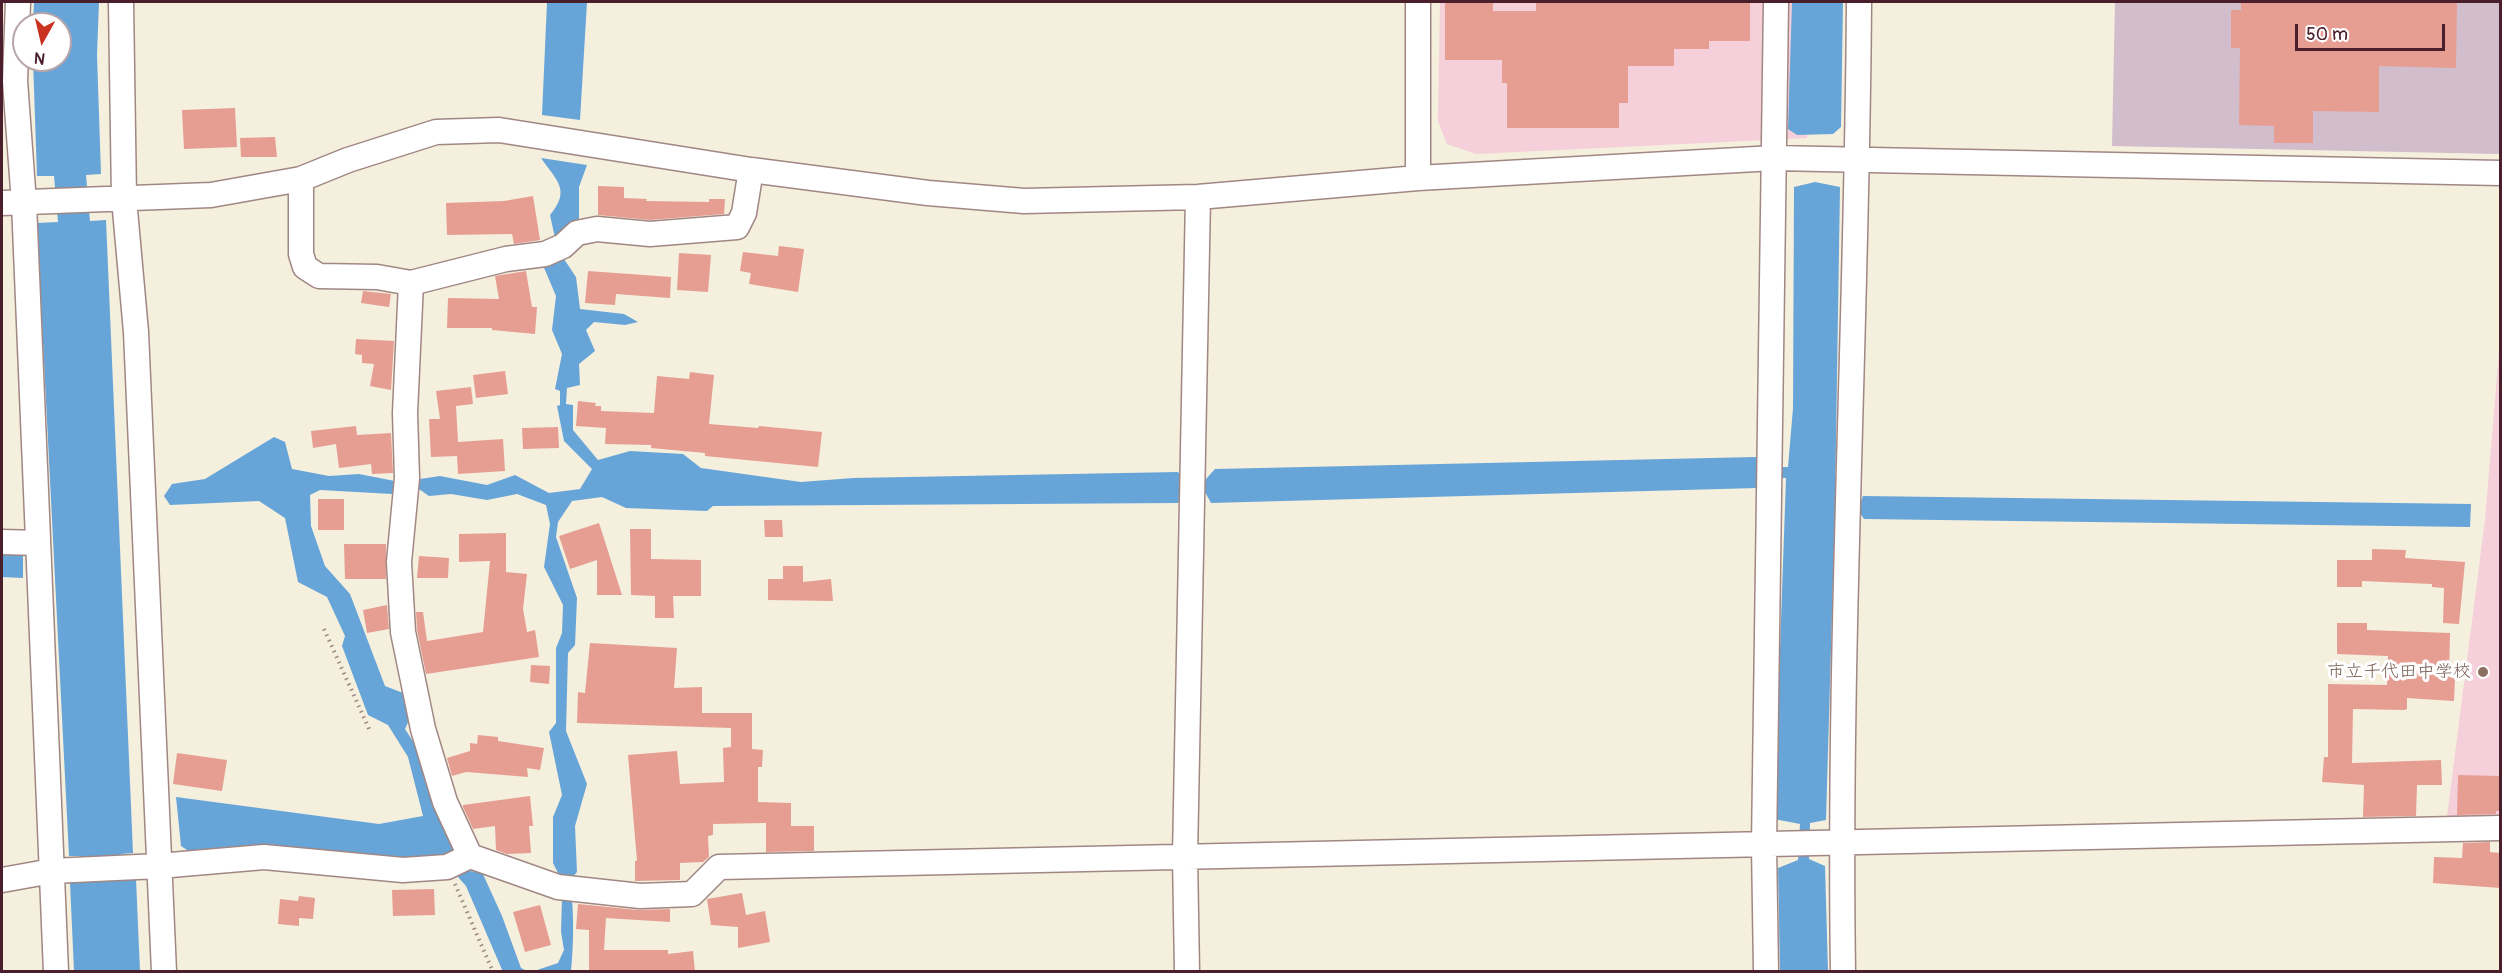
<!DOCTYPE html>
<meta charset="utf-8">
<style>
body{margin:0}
#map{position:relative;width:2502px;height:973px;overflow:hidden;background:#f5efdd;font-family:Pangolin,sans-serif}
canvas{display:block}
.frame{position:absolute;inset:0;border:3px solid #4a1f2b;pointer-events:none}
.north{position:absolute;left:12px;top:12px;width:60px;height:60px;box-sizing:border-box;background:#fff;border:2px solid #b7a5aa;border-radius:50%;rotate:188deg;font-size:16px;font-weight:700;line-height:24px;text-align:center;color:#4a1f2b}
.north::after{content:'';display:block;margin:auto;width:21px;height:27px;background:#c8321e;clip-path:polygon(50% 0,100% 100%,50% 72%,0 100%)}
.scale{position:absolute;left:2295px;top:24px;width:150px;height:27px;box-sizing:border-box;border:3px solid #4a1f2b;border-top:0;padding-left:8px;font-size:18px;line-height:21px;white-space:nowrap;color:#4a1f2b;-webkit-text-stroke:4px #fff;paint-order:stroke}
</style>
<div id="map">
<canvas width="2502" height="973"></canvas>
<div class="frame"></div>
<div class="north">N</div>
<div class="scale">50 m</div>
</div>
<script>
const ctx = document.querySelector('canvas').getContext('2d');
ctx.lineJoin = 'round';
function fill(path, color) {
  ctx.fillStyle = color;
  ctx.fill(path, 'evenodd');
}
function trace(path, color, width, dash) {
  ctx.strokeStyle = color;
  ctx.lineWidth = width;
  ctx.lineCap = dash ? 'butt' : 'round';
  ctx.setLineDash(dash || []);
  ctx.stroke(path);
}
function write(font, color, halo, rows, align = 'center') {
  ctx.font = font + ' Pangolin,"Klee One",sans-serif';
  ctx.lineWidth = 6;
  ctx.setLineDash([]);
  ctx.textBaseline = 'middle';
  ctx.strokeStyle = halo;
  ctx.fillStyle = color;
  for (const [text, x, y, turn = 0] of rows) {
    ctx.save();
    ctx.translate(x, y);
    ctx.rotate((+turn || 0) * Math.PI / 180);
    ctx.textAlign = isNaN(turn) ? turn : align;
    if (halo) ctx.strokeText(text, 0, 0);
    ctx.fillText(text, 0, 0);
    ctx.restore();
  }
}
fill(new Path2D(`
 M1440,2H1811L1807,138L1476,154L1447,144L1438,121Z
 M2500,340V823L2446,824L2485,520Z`), '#f5cfd9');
fill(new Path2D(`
 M2115,2H2500V154L2112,146Z`), '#d1bdcb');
fill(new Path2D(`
 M34,2H99L97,55L101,174L86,175L90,221L106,220L133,853L121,854L122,879H136L140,971H74L70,883L81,881L80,856H69L37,223L58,222L54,176H37L33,60H60V24H33Z
 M547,2H587L580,120L542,115Z
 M1792,2H1843L1841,127L1833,134L1797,135L1788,129Z
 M541,158L587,165L579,187V220L563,240L562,256L576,277L580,309L624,314L638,322L625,325L594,322L586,330L595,351L579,364L580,385L567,388L566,404L573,405V430L598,460L630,451L683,454L701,468L801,482L853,478L1178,472L1183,480L1206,479L1215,469L1756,457L1761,467H1788L1793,408L1794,187L1815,182L1840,187L1835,503L1860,504L1863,496L2471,504L2470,527L1864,519L1860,513L1835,512L1826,820L1810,823L1809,859L1825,866L1828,971L1780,972L1778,868L1798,860L1800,824L1774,819L1786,478H1762L1757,488L1211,503L1205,492L1182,493L1178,503L713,506L707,511L626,508L602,497L572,501L558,522L556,537L577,598L575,645L568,653L566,731L587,784L575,826L577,872L570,880C574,910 574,941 571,971L531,972L558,963L564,950L561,932L562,897L561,879L553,863V817L562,795L549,732L556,723V648L562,633L563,605L544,567L550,524L546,505L517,494L487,500L451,494L429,496L416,487L399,490L392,494L320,490L310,495L311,526L325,566L350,594L385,686L403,693L411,716L405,729L423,757L436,806L469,871L482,872L502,916L521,968L527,971L503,972L466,886L458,877L462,873L451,853L399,860L267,844L190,852L181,846L176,797L379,824L423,816L408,757L388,725L368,715L342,646L345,636L327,597L298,582L285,518L259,501L170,505L164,496L172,484L205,479L274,437L285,442L292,469L329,476L359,474L400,482L440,476L487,485L515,475L549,493L580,489L592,469L564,441L557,406L560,405V391L555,389L562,354L552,330L556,296L542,263L555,238L550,215C571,190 557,181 541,158Z
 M2,553L23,554V578L2,577Z`), '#67a5d9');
fill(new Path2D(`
 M1445,2H1493V11H1536V2H1750V41H1709V49H1674V66H1628V103H1619V128H1507V83H1502V60H1445Z
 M2241,2H2457L2456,68L2379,66V112L2313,111V143H2274V126L2239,125L2240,48H2231V10H2241Z
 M235,108L237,147L184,149L182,110Z
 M275,137L277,157H241L240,138Z
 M598,186L624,187V198L647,199L646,201L709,202V199H725L724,214L650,220L598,215Z
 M533,196L540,240L514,244L512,234L447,235L446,203L504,201Z
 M779,246L804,249L798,292L749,284L751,273L740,271L743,252L778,256Z
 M679,253L711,255L708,292L677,290Z
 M526,271L532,307H537L535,334L492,330V328H447L448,298L499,299L495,276Z
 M588,271L671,277L670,298L616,294L615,305L585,303Z
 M363,291L391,294L389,307L361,303Z
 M356,339L394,341L391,390L370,386L374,364L362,363V355L355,354Z
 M505,371L508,394L476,398L473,375Z
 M690,372L714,375L709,424L758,428L759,426L822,432L818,467L705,456V453L651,448V445L605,444L606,428L576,426L578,401L596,403L595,406H601V411L654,413L657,376L689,379Z
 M471,387L473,404L456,406L458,442L503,439L505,471L458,474L457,456L431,457L429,419H440L436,391Z
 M356,426L357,435L391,433L393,473L372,474L371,464L339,468L336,444L313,448L311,431Z
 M558,427L559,448L523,449L522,428Z
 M318,499H344V530H318Z
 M764,520H782L783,537H765Z
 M599,523L600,526L622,595H597V560L570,569L559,536Z
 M630,529H651V559L701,560V596H673L674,618H655V596L631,595Z
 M506,533V572L527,574L523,609L527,632L535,630L539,657L426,674L417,630L416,612H423L427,641L483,632L490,561L459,562V534Z
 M344,544H386V579H345Z
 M2372,549L2406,550L2405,558L2465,562L2459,624L2443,623L2444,588L2432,587V584L2362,581V587H2337V560H2372Z
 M419,556L449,558L448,578H417Z
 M783,566H803V582L831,579L833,601L768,600V579H783Z
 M387,605L389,629L367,633L363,610Z
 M2337,623H2367V630L2450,633L2449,677L2455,678L2454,701L2407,698V709L2404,710L2353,709L2352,763L2441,760L2442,785H2417L2416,816L2363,817L2364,785L2322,782L2324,757H2328V684L2387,685L2388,656L2337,654Z
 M590,643L677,648L674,688L702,687V713H752V749L763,750L762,767H758V802L791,803V826H814V851L766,852V823L713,824V835L708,836L709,857L703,862L680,863V880L635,881V861H637L628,755L677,751L680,784L724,782L723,748L731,747V728L577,723L578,692L585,693Z
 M531,665L550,666L549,684L530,682Z
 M478,735L498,737V741L544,748L540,770L527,768L528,777L466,772L452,776L447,758L470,751V743L477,744Z
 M177,753L227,760L222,791L173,784Z
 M2458,775L2500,776V811H2496V814L2457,815Z
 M530,796L533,826H529L531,853L507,854L496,850L495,826L473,829L463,807V805Z
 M2490,842V852L2500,853V888L2433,883L2434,857L2462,858L2463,843Z
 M434,889L435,915L393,916L392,890Z
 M742,893L746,915L765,911L770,942L738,948V927L711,925L707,899Z
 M299,896L315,898L313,919L299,918V926L278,924L280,899L298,901Z
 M578,904L638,910L670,909V922L606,918L604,950H668V954L693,951L695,972H589V930L576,929Z
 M540,905L551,945L525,952L513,912Z`), '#e69e93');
const minor = new Path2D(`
 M18,2L15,81L24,203L56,972
 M121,2L124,199L136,332L164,972
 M1418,178V2
 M301,179V254L305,267L319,276L377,277L411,283L506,259L545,254L563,246L577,233L597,229L650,234L737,227L744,213L751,170
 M2,203L211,195L301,179L348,160L436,132L499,130L751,170L928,193L1024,201L1198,197L1418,178L1774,158L2500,173
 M411,283L405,413L407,478L399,562L403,632L423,729L445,802L470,856
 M2,542L38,543
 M2,880L52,871L159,866L264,857L403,870L447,867L470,856L558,887L640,896L692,894L719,867L2500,828
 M1187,972L1185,856L1198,197
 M1766,972L1764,845L1776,2
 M1843,972C1838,648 1857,325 1859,2`);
trace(minor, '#a08784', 27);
trace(new Path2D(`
 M324,629L370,731
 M455,884L493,972`), '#a08784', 4, [1.5, 4.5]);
trace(minor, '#fff', 24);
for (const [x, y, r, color] of [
 [2483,672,6,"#8d6e63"]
]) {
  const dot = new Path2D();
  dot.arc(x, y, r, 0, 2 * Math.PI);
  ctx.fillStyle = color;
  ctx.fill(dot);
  trace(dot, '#fff', 2);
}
write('18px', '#785e54', '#fff', [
 ["市立千代田中学校",2471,672]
], 'right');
</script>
